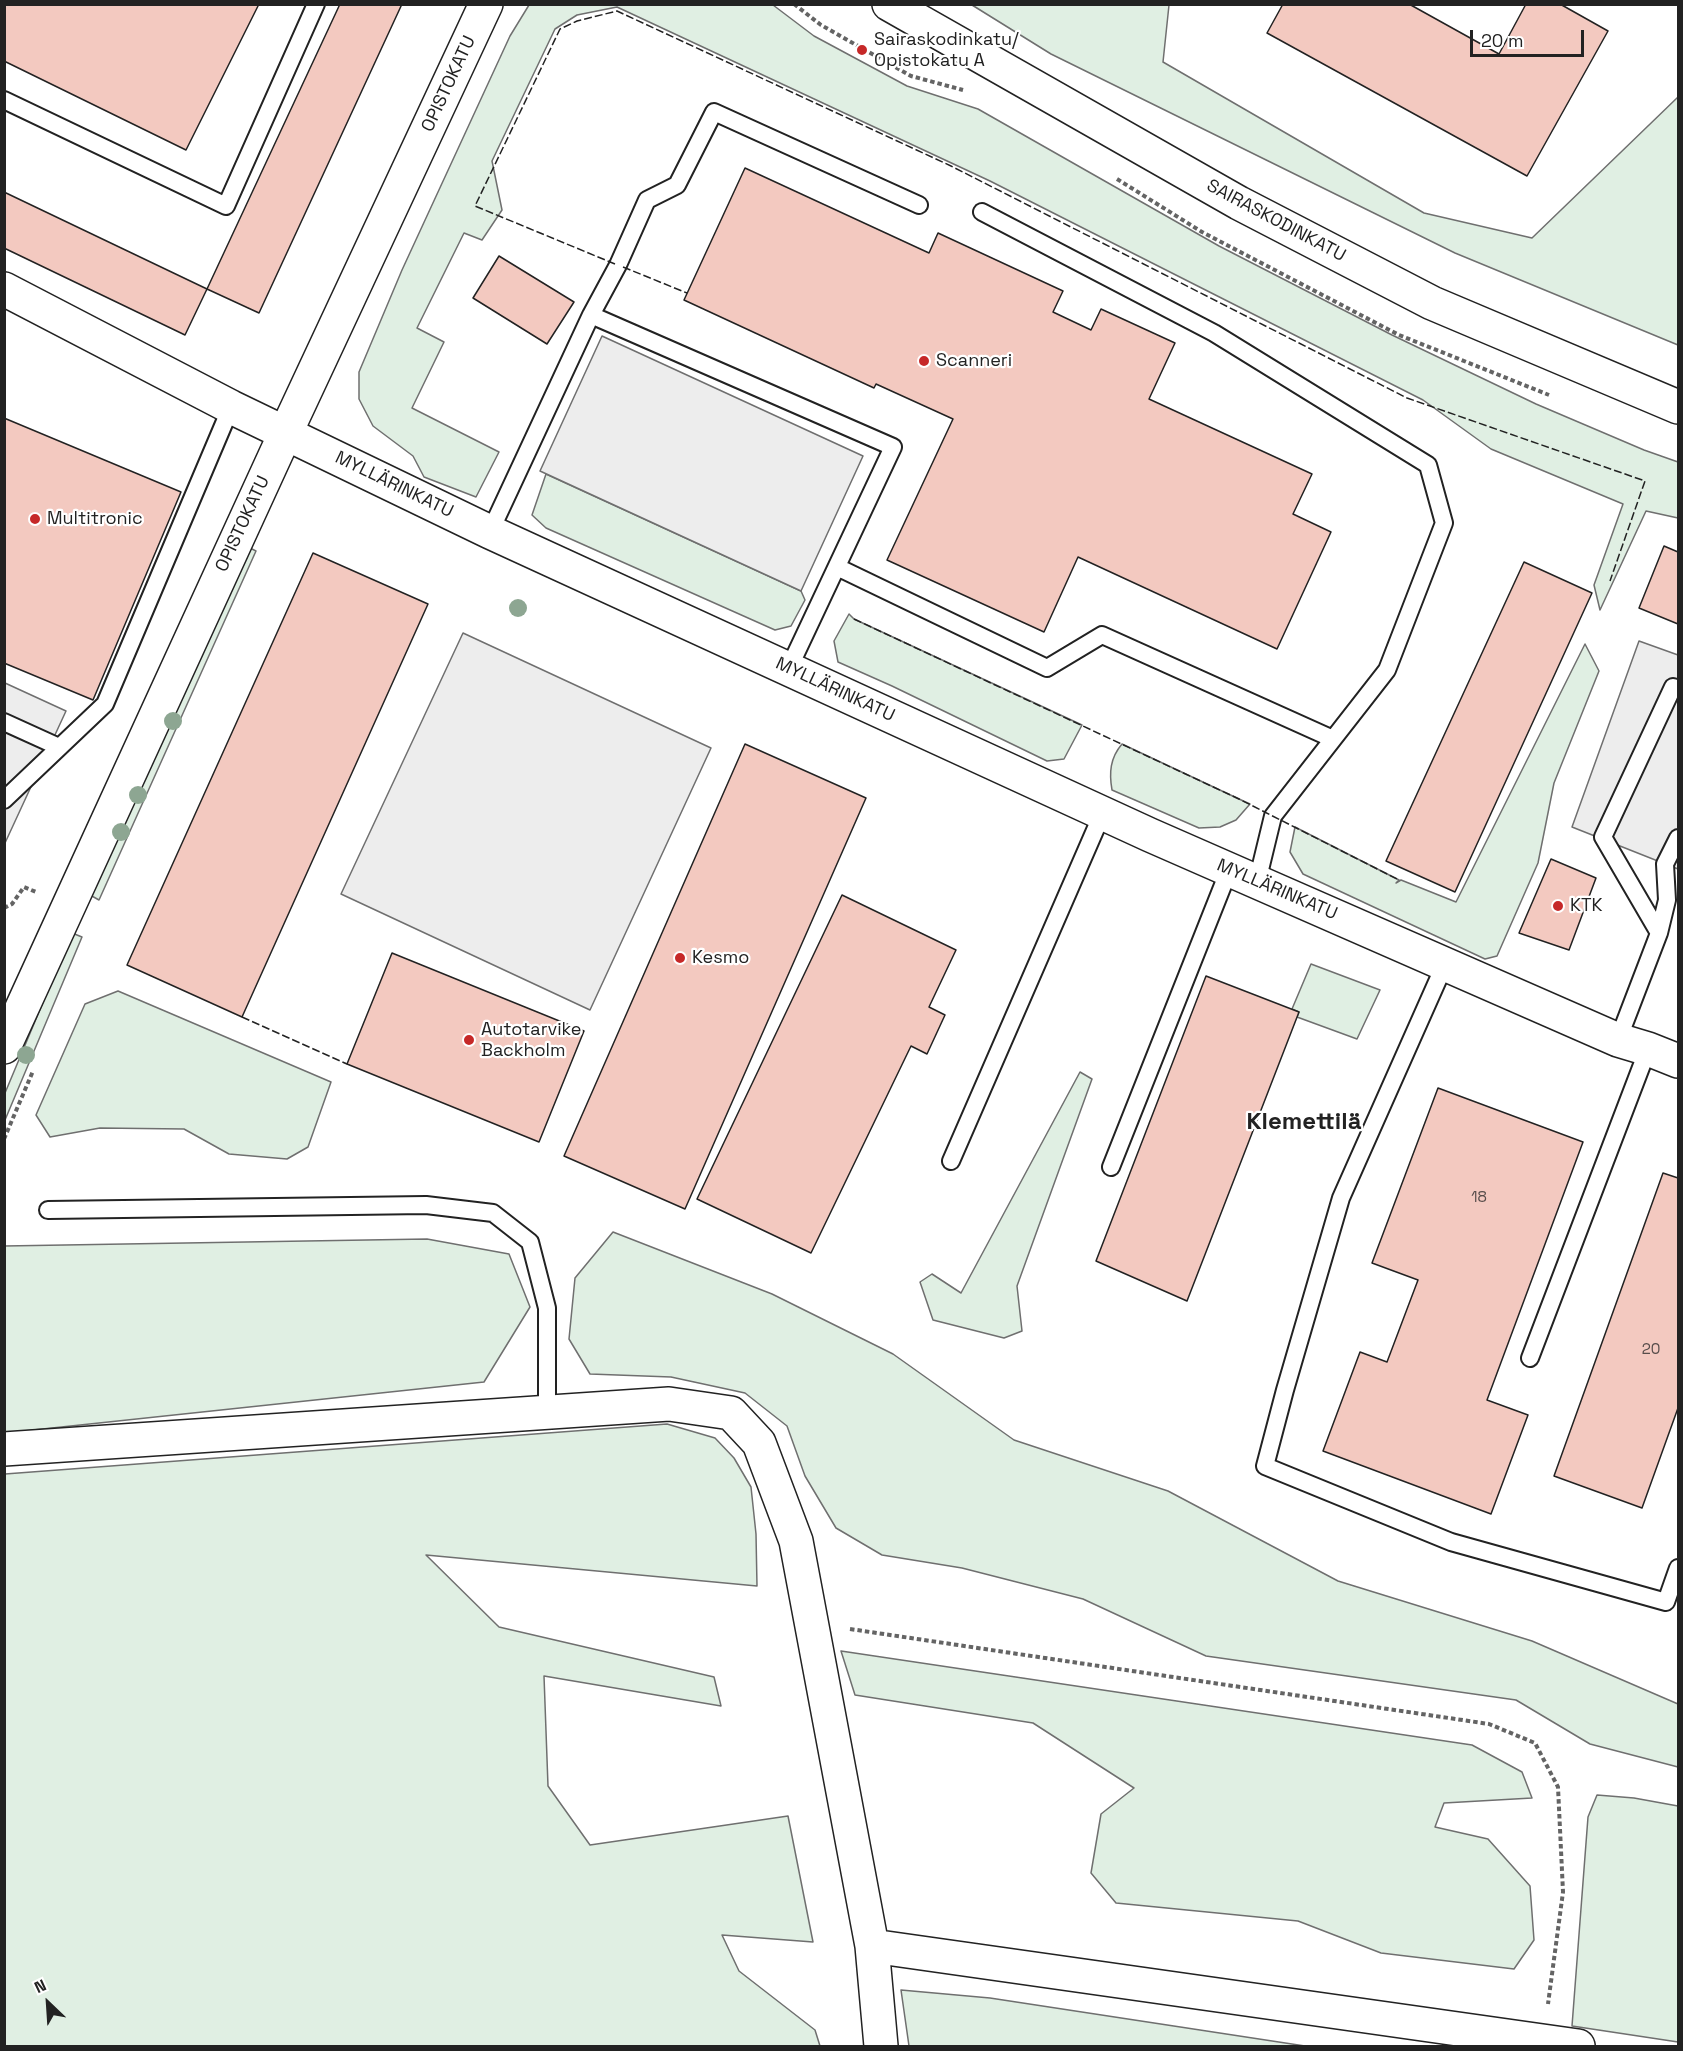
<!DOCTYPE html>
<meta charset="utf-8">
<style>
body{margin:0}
#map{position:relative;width:1683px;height:2051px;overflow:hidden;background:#fff;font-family:"Space Grotesk",sans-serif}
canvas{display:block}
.frame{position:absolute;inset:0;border:6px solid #222;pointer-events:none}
.north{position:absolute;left:18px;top:1973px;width:60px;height:60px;-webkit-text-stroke:4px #fff;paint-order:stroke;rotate:335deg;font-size:16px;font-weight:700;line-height:24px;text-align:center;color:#222}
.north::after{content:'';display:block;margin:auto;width:21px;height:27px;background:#222;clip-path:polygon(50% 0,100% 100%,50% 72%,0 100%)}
.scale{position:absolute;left:1470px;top:30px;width:114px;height:27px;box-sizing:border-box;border:3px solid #222;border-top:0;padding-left:8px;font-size:18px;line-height:21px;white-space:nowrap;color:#222;-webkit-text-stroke:4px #fff;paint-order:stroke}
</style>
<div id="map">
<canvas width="1683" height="2051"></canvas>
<div class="frame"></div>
<div class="north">N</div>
<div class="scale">20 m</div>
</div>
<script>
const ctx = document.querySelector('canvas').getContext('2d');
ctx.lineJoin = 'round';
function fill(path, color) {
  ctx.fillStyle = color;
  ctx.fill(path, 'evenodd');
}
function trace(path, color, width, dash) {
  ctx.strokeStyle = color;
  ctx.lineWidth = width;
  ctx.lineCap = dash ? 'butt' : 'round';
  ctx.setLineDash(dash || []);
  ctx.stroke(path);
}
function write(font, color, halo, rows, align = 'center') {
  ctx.font = font + ' "Space Grotesk",sans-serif';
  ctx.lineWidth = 4.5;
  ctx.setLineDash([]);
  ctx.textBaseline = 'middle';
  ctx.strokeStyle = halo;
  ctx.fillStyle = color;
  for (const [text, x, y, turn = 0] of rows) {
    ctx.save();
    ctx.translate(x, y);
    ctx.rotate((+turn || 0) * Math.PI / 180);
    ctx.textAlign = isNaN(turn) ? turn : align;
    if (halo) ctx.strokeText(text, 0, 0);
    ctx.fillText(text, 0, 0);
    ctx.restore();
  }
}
const green = new Path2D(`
 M529,5H773L814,36L907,86L978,109L1219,246L1392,335L1536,404L1644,450L1678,462V518L1646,511L1600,610L1594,585L1623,504L1491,449L1423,400L990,181L617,7L577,15L555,29L492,161L502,210L482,240L464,233L417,328L444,342L412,408L499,452L476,497L424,477L413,456L373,426L359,399V372L402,270L510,36Z
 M972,5H1169L1163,62L1424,213L1532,238L1678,97V345L1455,253L1051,54Z
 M546,474L801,591L805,600L791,626L775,630L546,528L532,515Z
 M246,546L256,551L99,900L90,895Z
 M849,614L854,619L1082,725L1064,759L1047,761L892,686L838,662L834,641Z
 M1585,644L1599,671L1554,783L1538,863L1497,956L1485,959L1303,874L1290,852L1295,827L1399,880L1396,883L1401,880L1456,902Z
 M1122,744L1239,799L1250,804L1236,820L1220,827L1199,828L1112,790C1109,773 1110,758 1122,744Z
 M72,933L82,937L5,1120V1093Z
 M1311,964L1380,990L1357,1039L1297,1017L1299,1012L1292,1009Z
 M118,991L331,1082L308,1147L287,1159L229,1154L184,1129L100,1128L50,1137L36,1115L85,1004Z
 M1080,1072L1092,1079L1017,1286L1022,1331L1004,1338L933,1320L920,1282L932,1274L961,1293Z
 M613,1232L772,1294L893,1354L1014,1440L1168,1491L1338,1581L1532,1641L1678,1704V1767L1590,1744L1516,1700L1206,1656L1083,1599L962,1568L882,1555L836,1528L805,1476L787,1426L745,1393L671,1377L590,1374L569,1339L575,1278Z
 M427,1239L509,1254L530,1307L484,1382L5,1433L4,1246Z
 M667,1424L715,1438L734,1458L751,1487L756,1534L757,1586L426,1555L499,1627L714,1677L721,1706L544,1676L548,1786L590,1845L788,1816L813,1942L722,1935L739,1971L815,2030L820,2046H5V1474Z
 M841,1651L1472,1745L1522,1772L1532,1798L1444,1803L1435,1827L1488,1839L1530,1886L1534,1940L1514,1969L1381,1953L1298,1921L1116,1903L1091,1873L1101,1814L1134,1788L1033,1723L855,1695Z
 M1597,1795L1634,1798L1678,1806V2042L1572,2026L1588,1817Z
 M901,1990L990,1998L1305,2046H909Z`);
fill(green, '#e0efe3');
trace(green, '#6f6f6f', 1.5);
const parking = new Path2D(`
 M602,336L863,456L801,591L540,471Z
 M463,633L711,748L590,1010L341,894Z
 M1639,641L1678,655V869L1572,827Z
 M5,683L66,711L5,843Z`);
fill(parking, '#ededed');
trace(parking, '#6f6f6f', 1.5);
const building = new Path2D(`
 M4,4H259L186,150L4,61Z
 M340,4H402L259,313L207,289Z
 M1283,4H1409L1499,54L1526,4H1560L1608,31L1527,176L1267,33Z
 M745,168L929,253L938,233L1063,291L1053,312L1091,330L1101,309L1175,343L1149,399L1312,474L1293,514L1331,532L1277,649L1078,557L1044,632L887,560L953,419L876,384L874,388L684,300Z
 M4,192L207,289L185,335L4,248Z
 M499,256L574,302L547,344L473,298Z
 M4,418L181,492L93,700L4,663Z
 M1664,546L1678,552V624L1639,608Z
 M313,553L428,604L242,1017L127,965Z
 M1524,562L1592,593L1455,892L1386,861Z
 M745,744L866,798L685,1209L564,1156Z
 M1551,859L1596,878L1569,950L1519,933Z
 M842,895L956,950L929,1007L945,1015L927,1054L911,1046L811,1253L697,1199Z
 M392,953L584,1031L539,1142L347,1064Z
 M1206,976L1299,1012L1187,1301L1096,1261Z
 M1438,1088L1583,1142L1487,1400L1528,1415L1491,1514L1323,1451L1360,1352L1387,1362L1418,1280L1372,1263Z
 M1663,1173L1678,1178V1408L1642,1508L1554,1476Z`);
fill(building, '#f3c9c0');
trace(building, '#222', 1.5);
const lane = new Path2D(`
 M4,100L226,206L316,4
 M982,212L1214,333L1428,465L1444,523L1387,670L1273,816L1257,882
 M591,315L618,265L647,200L677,185L714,112L919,205
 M490,532L591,315L893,447L789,668
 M837,567L1047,668L1102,635L1333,739
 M4,722L59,747
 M4,800L105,704L231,407
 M1659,933L1603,837L1673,687L1678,689
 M1445,964L1341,1198L1285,1390L1265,1466L1451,1542L1666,1602L1678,1568
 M1618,1040L1659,933L1667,900L1665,864L1678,838
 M951,1161L1103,812
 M1111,1167L1229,870
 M48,1210L426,1205L493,1213L530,1242L547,1308V1413
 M1530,1358L1648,1049`);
const street = new Path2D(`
 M4,289L231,407L490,532L1150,835L1618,1040L1648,1049L1678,1061
 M4,1047L286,432L486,4
 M4,1449L669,1404L731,1413L759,1443L796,1541L872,1946L881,2046
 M872,1946L1578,2046`);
const secondary = new Path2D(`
 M889,4L1239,203L1432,303L1678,407`);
trace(lane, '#222', 20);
trace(street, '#222', 36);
trace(secondary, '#222', 36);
trace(new Path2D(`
 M794,4L821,25L911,76L963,90
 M1117,179L1202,232L1399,335L1549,395
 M4,908L12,904L24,887L36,892
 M4,1139L33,1071
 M850,1629L1489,1724L1535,1743L1558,1787L1563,1892L1548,2004`), '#646464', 4, [4.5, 3]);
trace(lane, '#fff', 16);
trace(street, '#fff', 33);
trace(secondary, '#fff', 33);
trace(new Path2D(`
 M615,264L475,206L560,29L577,21L617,11L951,166L1407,398L1645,481L1610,581
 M623,267L687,293
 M854,619L1239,799L1399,880
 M242,1017L347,1064`), '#222', 1.5, [8, 3]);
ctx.fillStyle = '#8da692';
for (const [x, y] of [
 [518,608],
 [173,721],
 [138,795],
 [121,832],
 [26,1055]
]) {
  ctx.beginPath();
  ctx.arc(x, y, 9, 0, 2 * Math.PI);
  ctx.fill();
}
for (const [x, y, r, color] of [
 [862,50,6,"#c62828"],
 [924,361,6,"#c62828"],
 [35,519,6,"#c62828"],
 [1558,906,6,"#c62828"],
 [680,958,6,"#c62828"],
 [469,1040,6,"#c62828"]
]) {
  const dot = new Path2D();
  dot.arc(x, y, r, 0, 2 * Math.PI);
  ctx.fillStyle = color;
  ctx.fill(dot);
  trace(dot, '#fff', 2);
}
write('15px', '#564c4a', null, [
 ["18",1479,1198],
 ["20",1651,1350]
]);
write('18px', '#222', '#fff', [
 ["Sairaskodinkatu/",874,40],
 ["Opistokatu A",874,61],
 ["Scanneri",936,361],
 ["Multitronic",47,519],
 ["KTK",1570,906],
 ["Kesmo",692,958],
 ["Autotarvike",481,1030],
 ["Backholm",481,1051]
], 'left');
write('18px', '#222', '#fff', [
 ["OPISTOKATU",449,84,-65],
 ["SAIRASKODINKATU",1276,221,28],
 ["MYLLÄRINKATU",394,485,26],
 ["OPISTOKATU",243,524,-65],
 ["MYLLÄRINKATU",835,690,25],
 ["MYLLÄRINKATU",1277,890,23]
]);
write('bold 24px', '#222', '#fff', [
 ["Klemettilä",1304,1122]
]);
</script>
